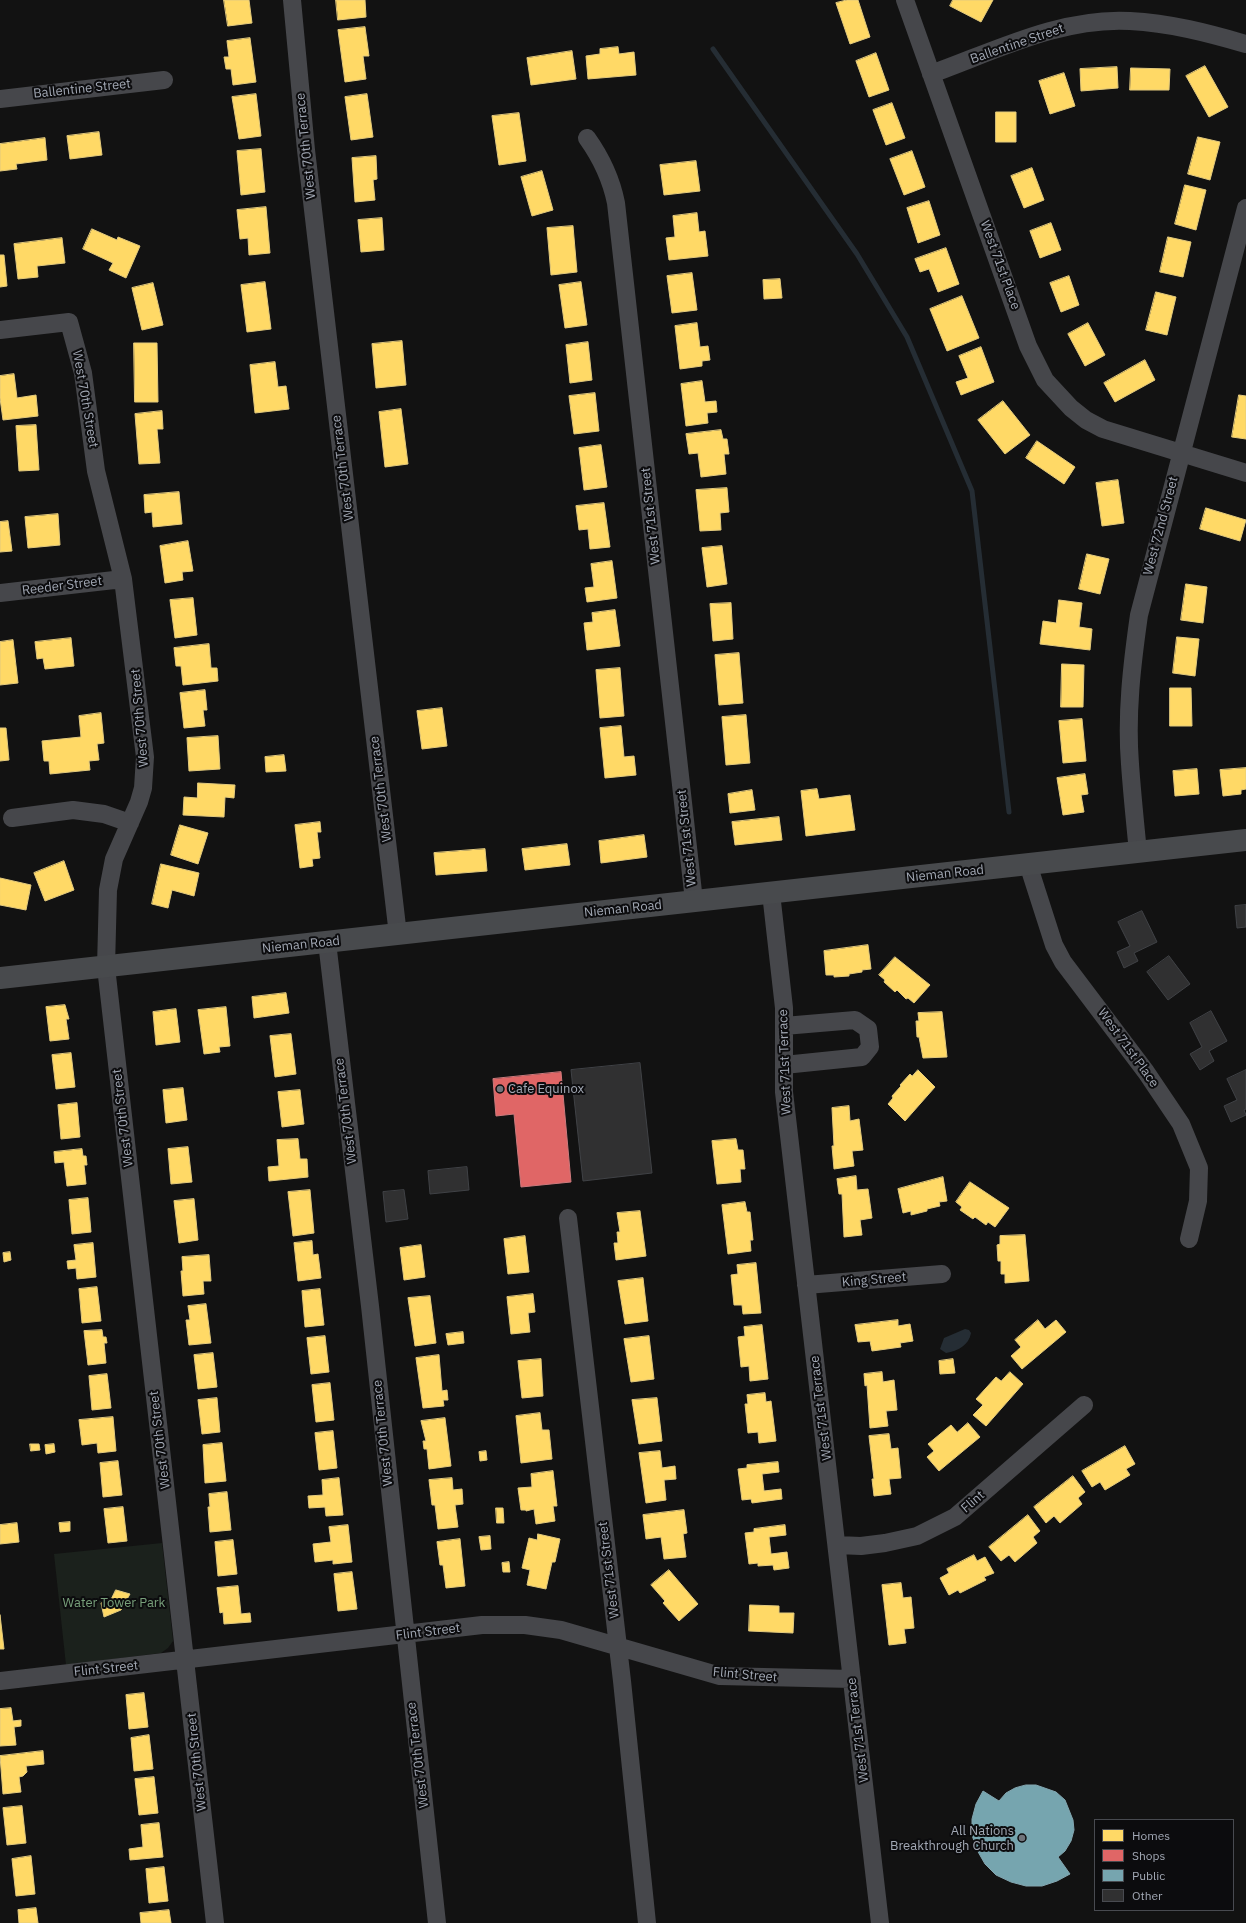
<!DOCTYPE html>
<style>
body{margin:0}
#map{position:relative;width:1246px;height:1923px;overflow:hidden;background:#121212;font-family:"IBM Plex Sans",sans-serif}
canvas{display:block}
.legend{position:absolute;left:1094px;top:1819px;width:140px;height:92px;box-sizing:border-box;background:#0c0c0e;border:1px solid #484a50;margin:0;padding:5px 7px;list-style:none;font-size:12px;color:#a2a8b4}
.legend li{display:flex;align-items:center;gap:8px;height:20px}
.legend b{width:20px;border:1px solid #484a50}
</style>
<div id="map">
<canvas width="1246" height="1923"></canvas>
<ul class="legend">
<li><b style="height:11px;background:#ffd966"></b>Homes</li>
<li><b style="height:11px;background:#e06666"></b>Shops</li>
<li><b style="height:11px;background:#76a5af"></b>Public</li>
<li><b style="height:11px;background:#303031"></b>Other</li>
</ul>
</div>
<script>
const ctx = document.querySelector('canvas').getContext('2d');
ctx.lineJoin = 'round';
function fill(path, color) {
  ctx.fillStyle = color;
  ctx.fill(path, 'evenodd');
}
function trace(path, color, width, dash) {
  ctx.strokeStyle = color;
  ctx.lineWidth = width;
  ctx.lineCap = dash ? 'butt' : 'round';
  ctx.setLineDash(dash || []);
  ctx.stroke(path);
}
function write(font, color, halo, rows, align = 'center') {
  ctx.font = font + ' "IBM Plex Sans",sans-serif';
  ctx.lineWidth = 4;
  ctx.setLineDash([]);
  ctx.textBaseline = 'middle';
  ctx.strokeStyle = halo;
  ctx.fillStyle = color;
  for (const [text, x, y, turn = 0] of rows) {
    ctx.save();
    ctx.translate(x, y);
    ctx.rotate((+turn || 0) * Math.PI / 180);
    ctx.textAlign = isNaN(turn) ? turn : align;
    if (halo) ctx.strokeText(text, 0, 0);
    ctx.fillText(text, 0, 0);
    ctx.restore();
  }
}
fill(new Path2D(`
 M162,1543L173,1641L168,1648L161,1653L66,1665L54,1554Z`), '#1b211c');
fill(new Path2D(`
 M965,1329L969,1330L971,1333C969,1345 958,1351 946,1353L940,1349L944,1338Z`), '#252d34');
const homes = new Path2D(`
 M224,0H249L252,23L228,26Z
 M336,0H365L366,17L338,20Z
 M847,0H858L870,37L850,44L836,3Z
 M953,0H993L981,22L950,6Z
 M365,27L369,56H363L366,79L345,82L338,30Z
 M250,38L256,82L233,85L231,69H226L224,57H229L227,41Z
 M618,47L619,54L634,52L636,75L588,79L586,56L600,54V49Z
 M572,51L576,79L531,85L527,58Z
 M876,53L889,90L869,97L856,61Z
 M1205,66L1228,107L1209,117L1186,76Z
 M1117,67L1118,88L1081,91L1080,69Z
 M1131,68L1170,69L1169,90H1130Z
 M1064,73L1075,106L1050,114L1039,81Z
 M256,94L261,136L239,139L232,97Z
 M367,94L373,137L351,140L345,97Z
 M892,103L905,138L886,145L873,110Z
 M996,112H1016V142H996Z
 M519,113L526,161L499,165L492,116Z
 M99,132L102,155L70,159L67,136Z
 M1198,137L1220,142L1210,180L1188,174Z
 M45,138L47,160L16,164L17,169L0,171V144Z
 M261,149L265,192L241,195L237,151Z
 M912,151L925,187L904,195L890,159Z
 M376,156L377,179L373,180L375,200L355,202L352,158Z
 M696,161L700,191L664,195L660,165Z
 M1032,168L1044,200L1024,208L1011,176Z
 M542,171L553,210L532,216L521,177Z
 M1185,185L1206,190L1196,230L1175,224Z
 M929,201L940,235L918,243L907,208Z
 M266,207L270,253L249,255L248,238L240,239L237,210Z
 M697,213L699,232L705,231L708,256L669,260L666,238L675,237L673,216Z
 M382,218L384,250L361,252L358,220Z
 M1051,223L1061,250L1040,258L1030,231Z
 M573,226L577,272L551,275L547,228Z
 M92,229L117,240L118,237L140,246L126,278L109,270L113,263L83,249Z
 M1168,237L1191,242L1183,277L1160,272Z
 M62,238L65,263L37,266L38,277L18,279L14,244Z
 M946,248L959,284L938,292L929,269L920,272L915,259Z
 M0,255H4L7,286L0,287Z
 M692,273L697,310L672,313L667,276Z
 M1069,276L1079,305L1061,312L1050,283Z
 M780,279L782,298L764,299L763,280Z
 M265,282L271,329L247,332L241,285Z
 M581,282L587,325L565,328L559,285Z
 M153,283L163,325L142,330L132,288Z
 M1156,292L1176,297L1167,335L1146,330Z
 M962,296L979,338L947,351L930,309Z
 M697,323L700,347L708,346L710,360L702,361V366L680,369L675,326Z
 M1088,323L1105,355L1085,366L1068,334Z
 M402,341L406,385L376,388L372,344Z
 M588,342L592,380L570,383L566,345Z
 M134,343H157L158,402H135Z
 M981,347L994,382L961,395L956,382L968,378L959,356Z
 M1145,360L1155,380L1115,402L1104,383Z
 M275,362L278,387L286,386L289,409L255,413L250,365Z
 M14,374L17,398L36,395L38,416L3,420L0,398V376Z
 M702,381L705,402L716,401L717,412L707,413L708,423L686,426L681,384Z
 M595,393L599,431L574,434L569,396Z
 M1239,395L1246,396V439L1232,437Z
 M1003,401L1030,435L1005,454L978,420Z
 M401,409L408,464L385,467L379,412Z
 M162,411L163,429H157L160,463L139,464L135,414Z
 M36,425L39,470L19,471L16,426Z
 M721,430L723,439H727L729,454H724L726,474L701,477L698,453L689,454L686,434Z
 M1037,441L1075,467L1064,484L1026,458Z
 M601,445L607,487L584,490L579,448Z
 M1118,480L1124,523L1102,526L1096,483Z
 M727,488L729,512L720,513L721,530L700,531L696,490Z
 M179,492L182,524L153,527L152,512L145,513L144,495Z
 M604,503L610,547L590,549L588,529L579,530L576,506Z
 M1206,508L1246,520L1240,541L1200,529Z
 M58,514L60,545L28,548L25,517Z
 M8,521L12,551L0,552V522Z
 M188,541L193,571L182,572L183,580L165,583L160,546Z
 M722,546L727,584L707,587L702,548Z
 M1087,554L1109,559L1100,594L1079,589Z
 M612,561L617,598L587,602L585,588L594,587L591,564Z
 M1186,584L1207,587L1203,623L1181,620Z
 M193,598L197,635L175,638L170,600Z
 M1059,600L1082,603L1079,627L1092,629L1090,650L1040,644L1043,621L1056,623Z
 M731,603L733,639L713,641L710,604Z
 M615,610L620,646L587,650L584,623L593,622L592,613Z
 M1177,637L1199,639L1195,676L1173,673Z
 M71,638L74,666L45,669L43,658L37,659L35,642Z
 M13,640L18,683L0,685V642Z
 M209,644L211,668H217L218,681L183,685L181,666H176L174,648Z
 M739,653L743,703L719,705L715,655Z
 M1062,664L1084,665L1083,707H1061Z
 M620,668L624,716L600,718L596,670Z
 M1170,688H1191L1192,726H1170Z
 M205,690L207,710H203L205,726L184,728L180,693Z
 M442,708L447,746L422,749L417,711Z
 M101,713L104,743L97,744L99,760L89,761L90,770L50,774L49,761H44L42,741L81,737L79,716Z
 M746,715L750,763L726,765L722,717Z
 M1082,719L1086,761L1063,763L1059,721Z
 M621,726L624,757L634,756L636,775L605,778L600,728Z
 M0,728H6L9,760L0,761Z
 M218,736L220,769L189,771L187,738Z
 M284,755L286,771L266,772L265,757Z
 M1246,768V789L1241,790V794L1223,796L1220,770Z
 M1197,769L1199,794L1175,796L1173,771Z
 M1085,774L1088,794L1081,795L1084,812L1063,815L1057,778Z
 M198,783L235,785L234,798L225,797L224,817L183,815L184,797L197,798Z
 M817,789L819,799L850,795L855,830L806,836L801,791Z
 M752,790L755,810L730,813L728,794Z
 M779,817L782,840L735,845L732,822Z
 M320,822L321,832H317L320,858L312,859L313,866L300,868L295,825Z
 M180,825L208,833L198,864L171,855Z
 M644,835L647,857L601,863L599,841Z
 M567,844L570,865L525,870L522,849Z
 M485,849L487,871L436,875L434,853Z
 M64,861L74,890L45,901L34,873Z
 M161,864L199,873L194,896L172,890L168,908L152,904Z
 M0,878L31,885L26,910L0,905Z
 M868,945L871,969L862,970V972L849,974V976L834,977V975H826L824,951Z
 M895,957L930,985L914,1003L908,998L906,999L897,990L895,992L884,982L885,980L879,975Z
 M286,993L289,1013L254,1018L252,997Z
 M65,1005L69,1019H66L69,1039L50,1041L46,1007Z
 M226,1007L230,1046L219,1047L220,1052L204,1054L198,1010Z
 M176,1009L180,1042L156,1045L153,1012Z
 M942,1012L947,1057L923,1058L919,1037H917L916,1021H919L918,1013Z
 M291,1034L296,1074L275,1077L270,1036Z
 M71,1053L75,1087L56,1089L52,1055Z
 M918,1070L935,1087L905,1121L888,1104L893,1098L892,1096L901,1086L900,1085L910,1074L912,1076Z
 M183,1088L187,1120L166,1123L163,1090Z
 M300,1090L304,1124L282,1127L278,1092Z
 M77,1103L80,1137L61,1139L58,1105Z
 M849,1106L850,1121L859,1119L863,1150L852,1151L854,1166L834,1169L832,1146H834L832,1108Z
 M298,1139L300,1159H307L308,1177L269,1181L268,1167L279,1166L277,1140Z
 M736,1139L738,1150H743L745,1169H740L741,1182L717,1184L712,1141Z
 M188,1147L192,1182L171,1184L168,1149Z
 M82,1149L83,1156H86L87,1165H84L86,1184L67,1186L64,1162L55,1163L54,1152Z
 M856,1176L857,1190L868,1189L872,1218L860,1220L862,1235L844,1237L842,1194H839L837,1179Z
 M943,1177L947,1201L939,1202L940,1206L927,1209V1211L911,1215V1211L903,1213L898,1189Z
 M970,1182L1009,1208L995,1227L988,1222L986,1225L975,1217L973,1219L960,1210L962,1207L956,1202Z
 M310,1190L314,1233L293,1236L288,1192Z
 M88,1198L91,1232L72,1234L69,1200Z
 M194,1199L198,1240L179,1243L174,1201Z
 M745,1202L747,1212H750L753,1240H750L751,1251L728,1254L722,1205Z
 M640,1211L646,1256L616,1260L614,1243H618L617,1232H620L617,1213Z
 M1025,1235L1029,1281L1005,1283V1274H1001V1261H998L997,1245L1000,1244V1236Z
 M525,1236L529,1272L508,1274L504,1239Z
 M312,1241L313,1255L318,1254L321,1278L298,1281L294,1243Z
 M93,1243L96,1277L77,1279L76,1268L68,1269L67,1261L76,1260L74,1245Z
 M421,1245L425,1277L404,1280L400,1248Z
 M10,1252L11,1260L4,1262L3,1253Z
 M209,1255L211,1281H203L204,1294L183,1296L181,1271H183L182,1257Z
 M756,1263L761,1313L743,1314L742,1305H734L731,1275L738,1274L737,1265Z
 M643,1278L648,1321L625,1324L618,1281Z
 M97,1287L101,1321L82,1323L79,1289Z
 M320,1289L324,1325L305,1327L302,1291Z
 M533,1294L535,1312L528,1313L530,1332L511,1334L507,1297Z
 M430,1296L436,1343L415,1346L408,1298Z
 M206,1304L211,1343L189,1345L186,1320H190L188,1306Z
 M898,1320V1326L910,1324L913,1341L900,1343L901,1347L872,1351L870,1341L858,1342L855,1325Z
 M1038,1320L1045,1329L1056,1320L1066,1332L1022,1369L1011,1356L1021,1347L1015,1340Z
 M762,1325L768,1379L750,1381L749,1366L741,1367L738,1337L745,1336L744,1327Z
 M102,1330L103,1337H106L107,1343H104L106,1363L88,1365L84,1331Z
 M463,1332L464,1343L448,1345L446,1334Z
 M325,1336L329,1372L311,1374L307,1338Z
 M649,1336L654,1379L631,1382L624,1339Z
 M213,1353L217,1387L198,1389L194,1355Z
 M439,1355L442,1391L447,1390L448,1400H443L444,1406L423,1408L416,1358Z
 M541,1359L543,1396L522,1398L518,1361Z
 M953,1359L955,1373L940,1374L939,1361Z
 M882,1372L883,1382L894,1380L897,1410L886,1411L888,1426L870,1428L867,1385L865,1386L864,1374Z
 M1010,1372L1023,1384L986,1426L973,1415L983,1405L976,1399L996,1377L1001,1381Z
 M107,1374L111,1408L92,1410L89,1376Z
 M330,1383L334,1420L316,1422L312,1385Z
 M765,1393L766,1402L771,1401L776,1441L759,1443L758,1432L748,1433L745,1404H748L747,1395Z
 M217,1398L220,1432L202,1434L198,1400Z
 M657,1398L662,1441L639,1444L632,1400Z
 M540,1413L542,1430H549L552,1459L521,1463L516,1416Z
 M113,1417L116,1451L98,1453L97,1443L82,1445L79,1420Z
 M445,1418L451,1466L429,1469L427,1449H424L423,1441H426L421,1421Z
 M968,1423L980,1437L939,1471L927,1457L934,1451L928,1444L951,1425L957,1432Z
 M333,1431L337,1468L319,1470L315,1433Z
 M889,1434L891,1449L898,1448L901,1478L889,1479L891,1494L874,1496L872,1479H874L869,1436Z
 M222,1443L226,1481L205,1483L203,1445Z
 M30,1444H39L40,1450L31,1451Z
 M54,1444L55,1452L46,1454L45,1445Z
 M1125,1446L1135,1464L1126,1469L1130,1475L1105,1490L1100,1482L1092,1487L1082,1471Z
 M486,1451L487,1460L480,1461L479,1452Z
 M660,1451L662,1468L675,1466L676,1479L664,1480L666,1500L646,1503L639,1453Z
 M118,1461L122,1495L103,1497L100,1463Z
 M778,1462L779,1472L762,1474L764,1491L781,1489L782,1499L752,1503L751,1499L742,1500L738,1469L747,1468V1465Z
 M553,1471L557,1506H553L555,1521L536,1524L534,1509L526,1511V1510H521L518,1488L532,1487L531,1474Z
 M1073,1476L1085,1492L1078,1498L1082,1504L1060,1523L1054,1516L1046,1523L1034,1507Z
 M339,1478L343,1515L326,1516L325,1507L309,1508L308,1496L323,1495L322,1480Z
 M452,1478L453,1490L462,1489L463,1504L455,1505L458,1527L438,1529L435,1505H432L429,1480Z
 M227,1492L231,1530L210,1532L208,1507H210L209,1494Z
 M123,1507L127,1541L108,1543L104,1509Z
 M496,1508H503L504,1523H497Z
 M684,1510L687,1533L683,1534L686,1557L664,1559L661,1537L646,1539L643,1515Z
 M1028,1515L1040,1531L1033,1537L1037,1543L1015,1562L1009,1555L1001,1561L989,1547Z
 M70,1522V1531L60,1532L59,1523Z
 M17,1523L19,1542L0,1544V1525Z
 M348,1525L352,1562L333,1564V1560L315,1562L313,1544L331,1542L329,1527Z
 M785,1525L786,1535L769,1537L771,1554L787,1552L789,1568L774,1570L773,1565L758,1566V1563L749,1564L745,1533L754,1532V1529Z
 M538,1534L560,1539L555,1562H552L546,1589L527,1585L530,1570L522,1568L529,1538L537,1540Z
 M490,1536L491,1549L481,1550L479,1537Z
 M460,1539L465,1586L446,1588L443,1565H440L437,1542Z
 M233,1540L237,1574L218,1576L215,1542Z
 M974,1555L977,1561L985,1557L994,1573L984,1577L986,1580L960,1593L958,1590L949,1595L940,1578L949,1573L947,1569Z
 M509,1562L510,1572H503L502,1563Z
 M669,1570L698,1604L679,1621L663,1603L665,1601L651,1585Z
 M352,1572L357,1609L338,1611L334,1574Z
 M901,1583L903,1598L911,1597L914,1628L904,1629L906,1643L889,1645L882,1585Z
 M238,1586L241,1614L250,1613L251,1622L224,1624L223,1612L220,1613L217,1588Z
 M116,1590L130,1594L121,1610L104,1617L101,1603L111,1599Z
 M750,1605L779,1606V1613H794L793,1633L749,1631Z
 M0,1615L4,1649H0Z
 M144,1693L148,1727L129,1729L126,1695Z
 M11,1708L13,1721L21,1720V1726L14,1727L16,1745L0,1746V1709Z
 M149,1735L153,1769L134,1771L131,1738Z
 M43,1751L44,1764L26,1766L27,1772L23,1776L19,1777L21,1792L3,1794L0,1756Z
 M154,1777L158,1813L139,1815L135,1779Z
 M22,1806L26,1843L7,1845L3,1808Z
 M159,1823L163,1857L130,1860L129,1849L143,1847L141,1825Z
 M31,1856L35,1894L16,1896L12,1859Z
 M164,1867L168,1901L149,1903L146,1869Z
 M36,1908L38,1923H19L18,1910Z
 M169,1910L171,1923H141L140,1913Z`);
fill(homes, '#ffd966');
trace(homes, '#e3ca7d', 1);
const shops = new Path2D(`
 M561,1072L571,1182L521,1187L514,1114L496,1116L493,1079Z`);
fill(shops, '#e06666');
trace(shops, '#cd7a7d', 1);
const public = new Path2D(`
 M1026,1785H1036L1056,1792L1065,1800L1073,1820L1074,1830L1071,1841L1065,1851L1058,1857L1070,1874L1057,1881L1042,1886H1026L1011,1882L996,1875L985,1864L977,1850L972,1835V1819L976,1804L983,1791L999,1801L1006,1793L1015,1788Z`);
fill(public, '#76a5af');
trace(public, '#83a6b0', 1);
trace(new Path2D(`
 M713,49L857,254L907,337L972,491L1009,812`), '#252d34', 5);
const building = new Path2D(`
 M1246,905V927L1237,928L1235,906Z
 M1142,911L1157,942L1134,953L1138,961L1124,968L1117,952L1130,946L1118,922Z
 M1169,956L1190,984L1168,1000L1147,972Z
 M1211,1011L1227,1041L1209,1051L1214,1061L1200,1070L1190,1054L1202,1047L1190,1023Z
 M640,1063L652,1173L583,1181L571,1070Z
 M1246,1070V1109L1244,1110L1246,1115L1231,1122L1224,1106L1237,1100L1227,1079Z
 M467,1167L469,1190L430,1194L428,1171Z
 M404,1190L408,1219L386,1222L383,1192Z`);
fill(building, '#303031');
trace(building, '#404246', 1);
trace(new Path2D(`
 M292,0L306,150L398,935
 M905,0L1028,346L1045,380L1071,408L1086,420L1103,429L1246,473
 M931,74C995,51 1061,17 1130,21C1170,23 1208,33 1246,44
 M0,99L164,80
 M587,138C602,159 611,178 616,203L694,901
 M0,330L69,322L83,373L96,471L123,579L145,757L143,788L139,802L114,859L108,890L106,967L215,1923
 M0,593L123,579
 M12,818L73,810L104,814L130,823
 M1138,852C1135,822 1132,793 1130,764C1126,714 1132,664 1139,615L1246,208
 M1028,864L1054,945L1063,962L1146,1072L1181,1124L1199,1168L1198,1201L1189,1239
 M771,893L784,1008V1092L880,1923
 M327,942L370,1306L437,1923
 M784,1065L862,1057L870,1047L868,1029L855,1020L784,1026
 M568,1218L622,1681L647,1923
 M806,1285L942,1274
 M837,1545L861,1546L885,1543L917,1536L955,1517L1084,1405
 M0,1681L482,1625H525L561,1630L720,1676L852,1679`), '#46474b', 18);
trace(new Path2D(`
 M0,978L1246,840`), '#484a4d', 22);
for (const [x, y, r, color] of [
 [500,1089,4,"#70747b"],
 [1022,1838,4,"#70747b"]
]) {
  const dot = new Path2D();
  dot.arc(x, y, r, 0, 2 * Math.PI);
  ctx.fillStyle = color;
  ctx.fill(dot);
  trace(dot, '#0c0c0e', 1.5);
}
write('13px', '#a2a8b4', '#0c0c0e', [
 ["Ballentine Street",1017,44,-19],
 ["Ballentine Street",82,89,-6],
 ["West 70th Terrace",306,146,-96],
 ["West 71st Place",1000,265,70],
 ["West 70th Street",85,399,80],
 ["West 70th Terrace",343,468,-97],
 ["West 71st Street",651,516,-96],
 ["West 72nd Street",1161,526,-75],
 ["Reeder Street",62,586,-7],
 ["West 70th Street",140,718,-95],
 ["West 70th Terrace",381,789,-97],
 ["West 71st Street",687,838,-96],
 ["Nieman Road",945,874,-6],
 ["Nieman Road",623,909,-6],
 ["Nieman Road",301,945,-6],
 ["West 71st Place",1128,1048,54],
 ["West 71st Terrace",785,1062,-92],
 ["West 70th Terrace",346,1111,-97],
 ["West 70th Street",123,1118,-97],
 ["King Street",874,1280,-5],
 ["West 71st Terrace",821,1408,-97],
 ["West 70th Terrace",383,1433,-96],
 ["West 70th Street",160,1440,-97],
 ["Flint",973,1502,-41],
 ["West 71st Street",609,1570,-97],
 ["Flint Street",428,1632,-7],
 ["Flint Street",106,1669,-6],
 ["Flint Street",745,1675,5],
 ["West 71st Terrace",858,1730,-97],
 ["West 70th Terrace",418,1755,-97],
 ["West 70th Street",197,1762,-96]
]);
write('13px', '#a2a8b4', '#0c0c0e', [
 ["Cafe Equinox",508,1089],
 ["All Nations",1014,1831,"right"],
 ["Breakthrough Church",1014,1846,"right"]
], 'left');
write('13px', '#78a07b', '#0c0c0e', [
 ["Water Tower Park",114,1603]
]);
</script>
